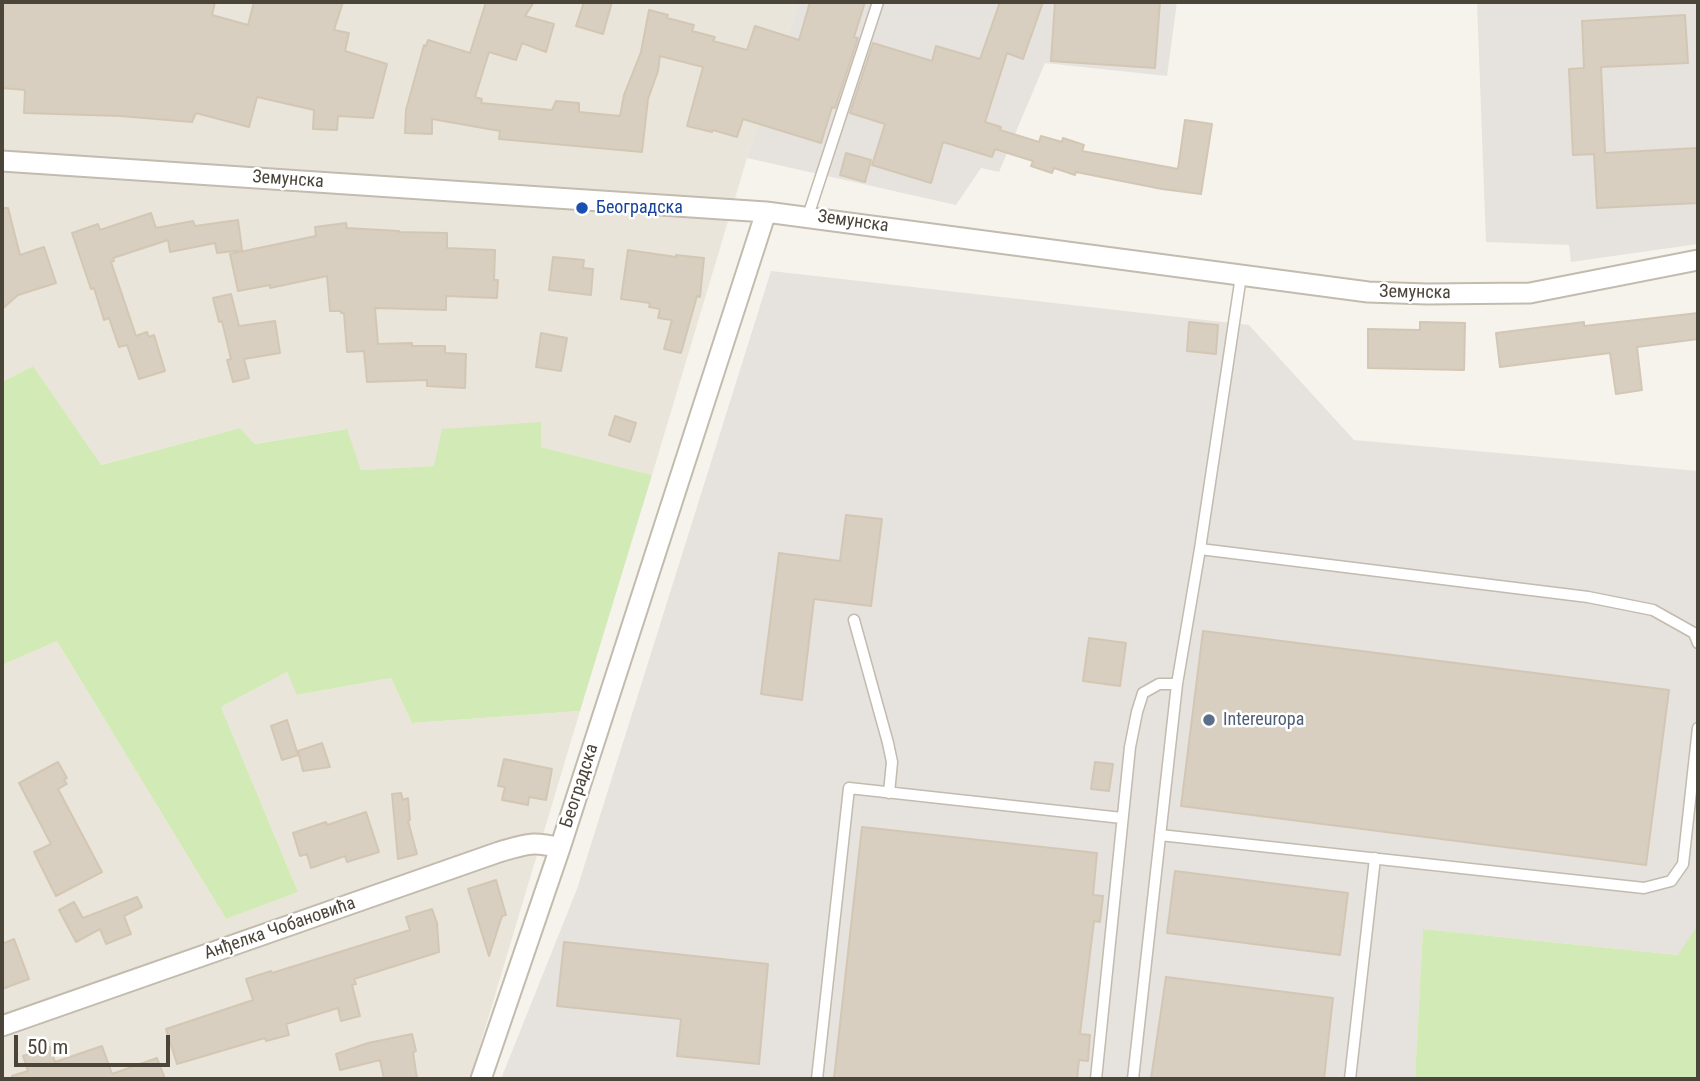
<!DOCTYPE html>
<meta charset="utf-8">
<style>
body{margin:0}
#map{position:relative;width:1700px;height:1081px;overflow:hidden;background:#f6f3ec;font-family:"Roboto Condensed",sans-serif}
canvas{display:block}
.frame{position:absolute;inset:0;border:4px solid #4b4439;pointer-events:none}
.scale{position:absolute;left:14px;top:1035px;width:156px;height:32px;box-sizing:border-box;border:4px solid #4b4439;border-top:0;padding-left:9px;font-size:21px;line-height:24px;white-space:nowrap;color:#4b4439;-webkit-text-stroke:5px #fff;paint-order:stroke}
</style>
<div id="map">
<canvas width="1700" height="1081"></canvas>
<div class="frame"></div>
<div class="scale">50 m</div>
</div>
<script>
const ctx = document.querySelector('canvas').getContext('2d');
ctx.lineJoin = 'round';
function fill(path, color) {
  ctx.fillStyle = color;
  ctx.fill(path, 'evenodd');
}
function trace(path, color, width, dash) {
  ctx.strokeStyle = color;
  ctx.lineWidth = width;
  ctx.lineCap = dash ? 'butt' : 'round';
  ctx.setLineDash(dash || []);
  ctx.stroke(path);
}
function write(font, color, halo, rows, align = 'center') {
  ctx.font = font + ' "Roboto Condensed",sans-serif';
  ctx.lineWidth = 5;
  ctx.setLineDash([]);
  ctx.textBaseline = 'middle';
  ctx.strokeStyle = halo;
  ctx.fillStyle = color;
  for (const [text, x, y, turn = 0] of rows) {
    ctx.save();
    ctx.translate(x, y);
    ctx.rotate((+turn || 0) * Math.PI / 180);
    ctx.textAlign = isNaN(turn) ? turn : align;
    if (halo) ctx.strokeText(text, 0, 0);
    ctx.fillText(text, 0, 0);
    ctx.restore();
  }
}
fill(new Path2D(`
 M2,2H799L747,158L652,475L541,447V422L435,466L361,470L346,429L255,444L240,428L100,465L33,366L2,382Z
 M57,641L226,919L298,892L221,707L287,672L298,695L391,678L412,723L580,711L470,1079H2V665Z`), '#eae5da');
fill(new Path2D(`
 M799,2H1177L1167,76L1045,63L999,172L981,168L956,205L747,158Z
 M1477,2H1698V244L1571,262L1569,245L1486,242Z
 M771,271L1249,325L1354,440L1698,471V924L1679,955L1423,929L1415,1079H501L577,889Z`), '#e6e2dd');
fill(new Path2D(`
 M33,366L101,465L240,428L255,444L347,429L361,470L434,466L442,429L541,422V447L652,475L580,711L412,723L391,678L297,695L287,672L221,707L298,892L226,919L57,641L2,665V382Z
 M1698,924V1079H1415L1423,929L1678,955Z`), '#d2eab5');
const building = new Path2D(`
 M2,2H215L212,15L248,25L254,2H343L334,30L349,33L345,51L387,64L373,118L338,116L337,130L313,129L314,110L257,97L249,127L196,113L192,122L120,116L24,113L25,90L2,88Z
 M486,2H534L525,16L554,24L546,52L522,43L516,60L489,52L475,97L482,99L481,103L552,110L556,101L579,103V112L620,116L624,95L641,52L649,10L668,15L667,18L694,25L692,31L715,37L713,41L747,50L755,26L799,40L810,2H865L854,37L858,38L835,108L832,107L821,143L743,119L737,137L713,130L712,132L687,126L703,67L660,56L658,71L648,99L642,152L499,139L500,131L432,119V134L405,133L406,110L424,45L426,46L428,40L470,53Z
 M584,2H612L603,34L576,26Z
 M1000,2H1043L1023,59L1007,53L985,122L1001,127L1000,130L1039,142L1041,136L1062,142L1063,138L1084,145L1082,151L1178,169L1185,120L1212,124L1201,194L1162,189L1076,172L1075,175L1054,168L1052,173L1031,166L1033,161L995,149L992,157L943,142L931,183L872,165L885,124L850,113L873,43L932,61L936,46L980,59Z
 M1055,2H1160L1155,68L1051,61Z
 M1685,15L1688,63L1601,67L1605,153L1698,148V203L1597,208L1594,154L1573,155L1569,69L1584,68L1582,21Z
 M846,153L871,160L865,182L840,175Z
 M2,208H8L20,255L44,247L56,283L18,295L2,309Z
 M151,213L156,228L193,221L195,226L238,220L242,250L217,253L215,243L170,252L168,240L113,258L114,261L111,262L136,336L147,332L149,337L154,335L165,371L139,379L127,345L119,347L109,318L104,320L94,288L91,289L72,233L98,224L100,230Z
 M346,223L347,228L399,231V232L447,233V248L495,250L494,280H498L497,298L446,296V310L375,308L378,344L412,343V346H445V353L466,354L465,388L427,386V380L367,382L364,351L347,352L344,313H341V311H330L327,276L270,288V285L238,291L230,254L316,236L315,227Z
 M628,250L676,257V255L704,258L700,297L697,296L681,353L664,349L672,320L658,318L660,309L649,307L650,303L621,299Z
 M553,257L584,260L583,268L593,269L591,295L549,290Z
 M231,294L239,326L275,321L280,353L244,359L249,378L233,382L227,360L231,359L222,321L219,322L213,298Z
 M1698,313V339L1637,347L1642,390L1616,394L1610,353L1500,367L1496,333L1584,322V326Z
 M1189,322L1218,325L1216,354L1187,351Z
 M1420,322L1465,323L1464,370L1368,368V329L1420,330Z
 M541,333L567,338L561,371L536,367Z
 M615,416L636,423L630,442L609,435Z
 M846,515L882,519L871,606L814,599L802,700L761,694L779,553L840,561Z
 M1203,631L1669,690L1646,865L1181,806Z
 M1089,638L1126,643L1120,686L1083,681Z
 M287,720L298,755L282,760L271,726Z
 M322,743L330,767L303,771L298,751Z
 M504,759L552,769L546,800L529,797L528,805L502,800L505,787L498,786Z
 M58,762L67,778L64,780L67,784L58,789L102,872L56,896L34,852L51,844L19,783Z
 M1095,762L1113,764L1109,791L1091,789Z
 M401,793L403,800L408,798L410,820L408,821L417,854L398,859L392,794Z
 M366,812L379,852L347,862L345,856L311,868L307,854L300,856L293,833L326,822L327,825Z
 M862,827L1097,853L1093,895L1103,896L1100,922L1094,921L1080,1034L1090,1035L1088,1061L1079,1060L1077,1079H847L834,1078Z
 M1175,871L1348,893L1340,955L1167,933Z
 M496,880L506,915L502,916L489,956L468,889Z
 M137,897L142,907L124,916L131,934L106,944L100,929L76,942L59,910L74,902L83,918Z
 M432,909L437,923L439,952L354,979L356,984L352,985L360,1016L341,1021L338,1008L286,1024L289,1035L266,1041L265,1038L177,1064L166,1029L253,1000L246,979L271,971L272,973L410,930L406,917Z
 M14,939L29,979L2,989V944Z
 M564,942L768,964L759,1064L677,1056L681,1019L557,1006Z
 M1166,977L1333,998L1324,1079H1151Z
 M412,1034L416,1051L413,1052L417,1079H384L380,1060L340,1070L336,1054L368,1043Z
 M102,1046L112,1074L157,1058L165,1079H13L12,1076L28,1071L23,1056L50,1047L55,1062Z`);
fill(building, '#d8cfc1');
trace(building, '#d3c7b4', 2);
const lane = new Path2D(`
 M808,216L878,2
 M1200,549L1588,597L1653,610L1694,633L1698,643
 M854,620L888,743L892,762L889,793
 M1160,835L1644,888L1671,881L1683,864L1698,728
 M817,1079L849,788L1122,818
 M1096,1079L1130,747L1137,712L1143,693L1159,684H1177
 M1133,1079L1177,684L1200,549L1241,276
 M1350,1079L1375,858`);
const street = new Path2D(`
 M2,161L766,212L1368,292L1427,294L1530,293L1698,260
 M2,1026L499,852C526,844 532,841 560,848
 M481,1079L560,848L766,212`);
trace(lane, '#c2bbae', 13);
trace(street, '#c2bbae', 23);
trace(lane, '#fff', 10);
trace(street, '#fff', 19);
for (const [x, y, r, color] of [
 [582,208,7,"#1a4fb4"],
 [1209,720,7,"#5c6f8a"]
]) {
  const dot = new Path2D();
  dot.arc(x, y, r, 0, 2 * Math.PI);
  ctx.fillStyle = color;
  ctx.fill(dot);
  trace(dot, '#fff', 2.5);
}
write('18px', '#4b4439', '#fff', [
 ["Земунска",288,180,4],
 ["Земунска",853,222,8],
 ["Земунска",1415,293,1],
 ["Београдска",580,786,-72],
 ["Анђелка Чобановића",280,929,-19]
]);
write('18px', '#164399', '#fff', [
 ["Београдска",596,208]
], 'left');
write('18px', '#4e5e75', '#fff', [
 ["Intereuropa",1223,720]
], 'left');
</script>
